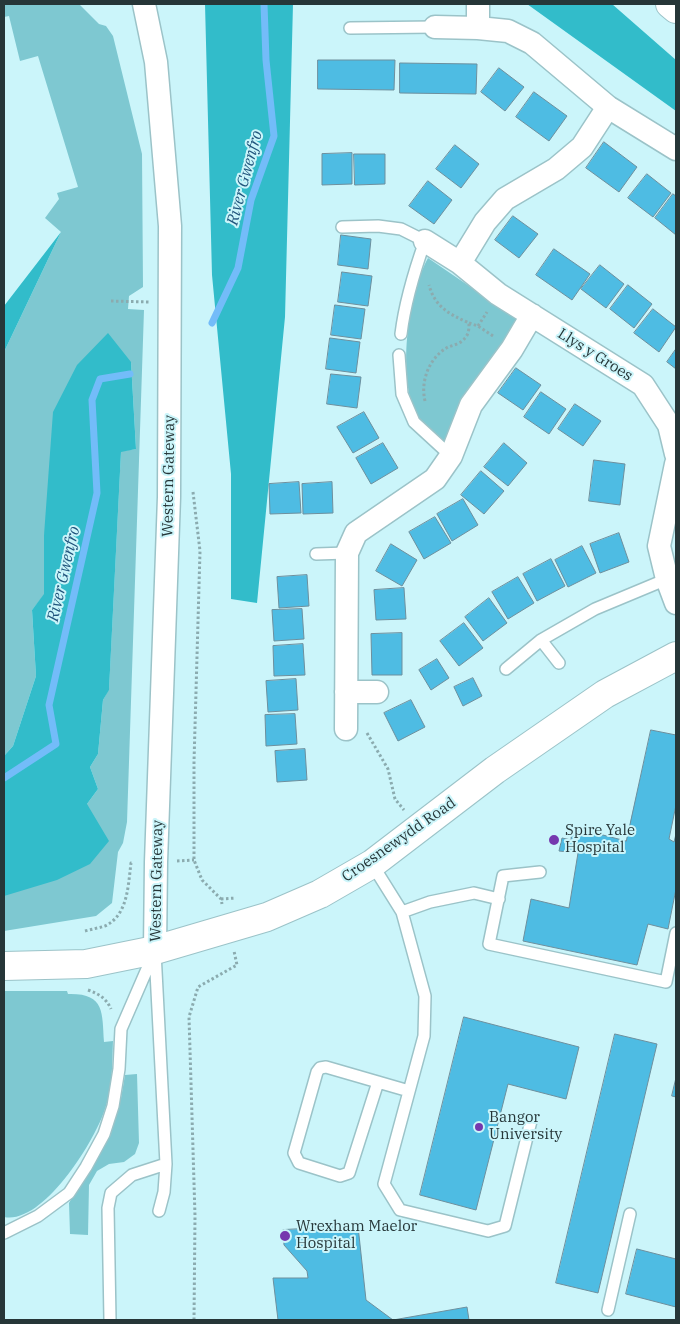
<!DOCTYPE html>
<style>
body{margin:0}
#map{position:relative;width:680px;height:1324px;overflow:hidden;background:#cbf5fa;font-family:"IBM Plex Serif",serif}
canvas{display:block}
.frame{position:absolute;inset:0;border:5px solid #263638;pointer-events:none}
</style>
<div id="map">
<canvas width="680" height="1324"></canvas>
<div class="frame"></div>
</div>
<script>
const ctx = document.querySelector('canvas').getContext('2d');
ctx.lineJoin = 'round';
function fill(path, color) {
  ctx.fillStyle = color;
  ctx.fill(path, 'evenodd');
}
function trace(path, color, width, dash) {
  ctx.strokeStyle = color;
  ctx.lineWidth = width;
  ctx.lineCap = dash ? 'butt' : 'round';
  ctx.setLineDash(dash || []);
  ctx.stroke(path);
}
function write(font, color, halo, rows, align = 'center') {
  ctx.font = font + ' "IBM Plex Serif",serif';
  ctx.lineWidth = 4;
  ctx.setLineDash([]);
  ctx.textBaseline = 'middle';
  ctx.strokeStyle = halo;
  ctx.fillStyle = color;
  for (const [text, x, y, turn = 0] of rows) {
    ctx.save();
    ctx.translate(x, y);
    ctx.rotate((+turn || 0) * Math.PI / 180);
    ctx.textAlign = isNaN(turn) ? turn : align;
    if (halo) ctx.strokeText(text, 0, 0);
    ctx.fillText(text, 0, 0);
    ctx.restore();
  }
}
fill(new Path2D(`
 M4,4H79L99,24L106,26L113,36L142,154L143,287L129,296L128,309L144,310L127,822L123,843L118,852L112,903L96,916L4,931V896L87,804L98,789L90,767L98,754L103,700L109,689L121,451L136,449L131,362L44,535V595L32,610L36,676L13,746L4,756V352L61,232L45,218L59,199L57,193L78,187L38,56L20,61L9,16L4,17Z
 M428,258L497,305L519,316L447,448C438,439 425,429 418,418C396,381 408,293 428,258Z
 M4,991H67L68,994C105,993 102,1012 104,1042L113,1041C112,1064 113,1087 105,1109C95,1141 43,1225 4,1217Z
 M137,1074L139,1143L135,1154L124,1162L109,1164L97,1171L89,1185L88,1235L70,1234L69,1203L110,1133L121,1098L125,1075Z`), '#7ec8d1');
fill(new Path2D(`
 M205,4H293L285,317L257,603L231,599V474L212,275Z
 M527,4H612L676,60V111Z
 M61,232L4,352V306Z
 M108,333L131,362L136,449L121,452L109,690L103,700L98,754L90,767L98,789L87,804L109,841L90,864L57,880L4,896V756L13,746L36,676L32,610L44,594V535L53,412L77,365Z`), '#32bcca');
trace(new Path2D(`
 M212,323L238,268L251,200L274,136L266,60L264,4
 M4,778L56,744L49,705L97,493L92,400L100,379L130,374`), '#73bcf9', 7);
const building = new Path2D(`
 M318,60H395L394,90L318,89Z
 M400,63L477,64L476,94L400,93Z
 M499,68L524,87L505,111L481,92Z
 M534,92L567,116L549,141L516,117Z
 M604,142L637,167L619,192L586,168Z
 M455,145L479,164L461,188L436,169Z
 M352,153V184L322,185V154Z
 M354,154H385V184L355,185Z
 M647,174L671,193L653,217L628,198Z
 M428,181L452,200L434,224L409,206Z
 M673,194L676,196V235L655,218Z
 M513,216L538,234L519,258L495,240Z
 M341,235L371,239L368,269L338,265Z
 M554,249L590,274L572,300L536,275Z
 M600,265L624,284L606,308L581,289Z
 M342,272L372,276L368,306L338,302Z
 M628,285L652,304L634,328L610,309Z
 M335,305L365,309L361,339L331,335Z
 M653,309L676,327L659,352L634,333Z
 M330,338L360,342L356,373L326,369Z
 M676,349V369L667,362Z
 M516,368L541,385L523,410L498,393Z
 M331,374L361,377L357,408L327,404Z
 M541,392L566,409L549,434L524,417Z
 M575,404L601,421L583,446L558,429Z
 M364,412L379,438L353,453L337,427Z
 M383,443L398,468L371,484L356,458Z
 M504,443L527,463L508,486L484,467Z
 M594,460L625,464L620,505L589,501Z
 M481,471L504,491L484,514L461,495Z
 M299,482L301,513L270,514L269,484Z
 M332,482L333,513L303,514L302,484Z
 M463,499L478,525L452,541L437,514Z
 M435,517L451,543L424,559L409,532Z
 M619,533L629,562L600,573L590,544Z
 M391,544L417,560L402,586L376,571Z
 M582,546L596,573L568,587L555,560Z
 M551,559L565,586L537,601L523,574Z
 M307,575L309,606L279,608L277,577Z
 M518,577L534,603L508,619L492,592Z
 M404,588L406,619L376,620L374,590Z
 M489,598L507,623L483,641L465,617Z
 M302,609L304,639L274,641L272,610Z
 M464,623L483,648L459,666L440,641Z
 M402,633V675H372L371,634Z
 M303,644L305,675L274,676L273,646Z
 M437,659L449,678L431,690L419,670Z
 M473,678L482,696L463,706L454,687Z
 M296,679L298,710L268,712L266,681Z
 M411,700L425,727L398,741L384,713Z
 M295,714L297,744L266,746L265,715Z
 M651,730L676,735V805L669,839L674,842L676,834V889L668,929L648,924L637,965L523,941L531,899L569,908L578,853L559,851L562,838L571,840L572,827L626,841Z
 M305,749L307,780L277,782L275,751Z
 M464,1017L579,1047L566,1099L508,1084L476,1210L420,1195Z
 M615,1034L657,1044L598,1293L556,1283Z
 M676,1078V1097L672,1096Z
 M358,1226L366,1300L393,1320L467,1307L469,1320H278L273,1278H308L307,1271L284,1245L283,1230Z
 M637,1249L676,1259V1307L626,1294Z`);
fill(building, '#4ebce3');
trace(building, '#6d8f9d', 1);
const lane = new Path2D(`
 M350,28L435,27
 M342,227L378,226L401,229L425,241C414,272 405,301 401,334
 M399,355L402,394L414,422L451,456
 M316,554L347,553
 M541,640L559,663
 M506,669L541,640L595,609L667,579
 M372,864L402,912L425,996L424,1036L384,1184L400,1210L488,1231L505,1226L531,1121
 M540,872L503,876L489,944L666,982L676,933
 M402,912L430,902L474,893L499,899
 M155,952L166,1164L164,1192L159,1211
 M378,1082L349,1173L340,1176L299,1163L294,1153L317,1072L320,1068L326,1067L409,1091
 M4,1233L38,1216L69,1193L86,1167L104,1134L113,1106L119,1069L121,1029L154,953
 M608,1310L630,1214
 M110,1320L108,1208L111,1193L132,1175L166,1164`);
const street = new Path2D(`
 M144,4L156,62L170,226L169,497L156,862L155,950
 M435,27L478,28L508,31L532,43L608,107L676,149
 M478,28V4
 M425,241L460,263L498,294L643,385L669,425L676,454
 M460,263L485,222L505,199L556,169L582,147L608,107
 M676,464L659,546L667,579L676,603
 M346,692H377
 M346,729L347,553L356,533L435,479L451,456L471,405L512,349L532,315`);
const secondary = new Path2D(`
 M4,966L86,964L155,950L267,917L320,894L372,864L495,770L605,694L676,656`);
const highway = new Path2D(`
 M670,4L676,9`);
trace(lane, '#9bc3c8', 14);
trace(street, '#9bc3c8', 25);
trace(secondary, '#9bc3c8', 30);
trace(highway, '#9bc3c8', 30);
trace(new Path2D(`
 M111,301L149,302
 M469,323L478,326L493,336
 M478,326L487,312
 M425,401C420,380 430,357 448,347C454,345 462,343 465,338C469,334 469,328 469,323C449,314 435,307 429,285
 M193,492L200,551L194,762V860L202,880L221,899L222,904
 M367,733L388,769L395,799L404,810
 M177,861L194,860
 M221,899L236,898
 M85,931C92,929 99,928 105,926C128,915 128,886 131,863H133
 M88,990C99,994 106,998 111,1009
 M194,1320L195,1216L189,1017L198,987L237,965L234,951`), '#8babaf', 3, [2.5, 2.5]);
trace(lane, '#fff', 11);
trace(street, '#fff', 22);
trace(secondary, '#fff', 28);
trace(highway, '#fff', 28);
for (const [x, y, r, color] of [
 [554,840,6,"#7538ae"],
 [479,1127,5,"#7538ae"],
 [285,1236,6,"#7538ae"]
]) {
  const dot = new Path2D();
  dot.arc(x, y, r, 0, 2 * Math.PI);
  ctx.fillStyle = color;
  ctx.fill(dot);
  trace(dot, '#cbf5fa', 2);
}
write('15px', '#263638', '#cbf5fa', [
 ["Llys y Groes",595,355,32],
 ["Western Gateway",169,476,-89],
 ["Croesnewydd Road",399,840,-35],
 ["Western Gateway",157,881,-89]
]);
write('15px', '#263638', '#cbf5fa', [
 ["Spire Yale",565,831],
 ["Hospital",565,848],
 ["Bangor",489,1118],
 ["University",489,1135],
 ["Wrexham Maelor",296,1227],
 ["Hospital",296,1244]
], 'left');
write('italic 16px', '#20547c', '#cbf5fa', [
 ["River Gwenfro",245,178,-75],
 ["River Gwenfro",64,574,-77]
]);
</script>
